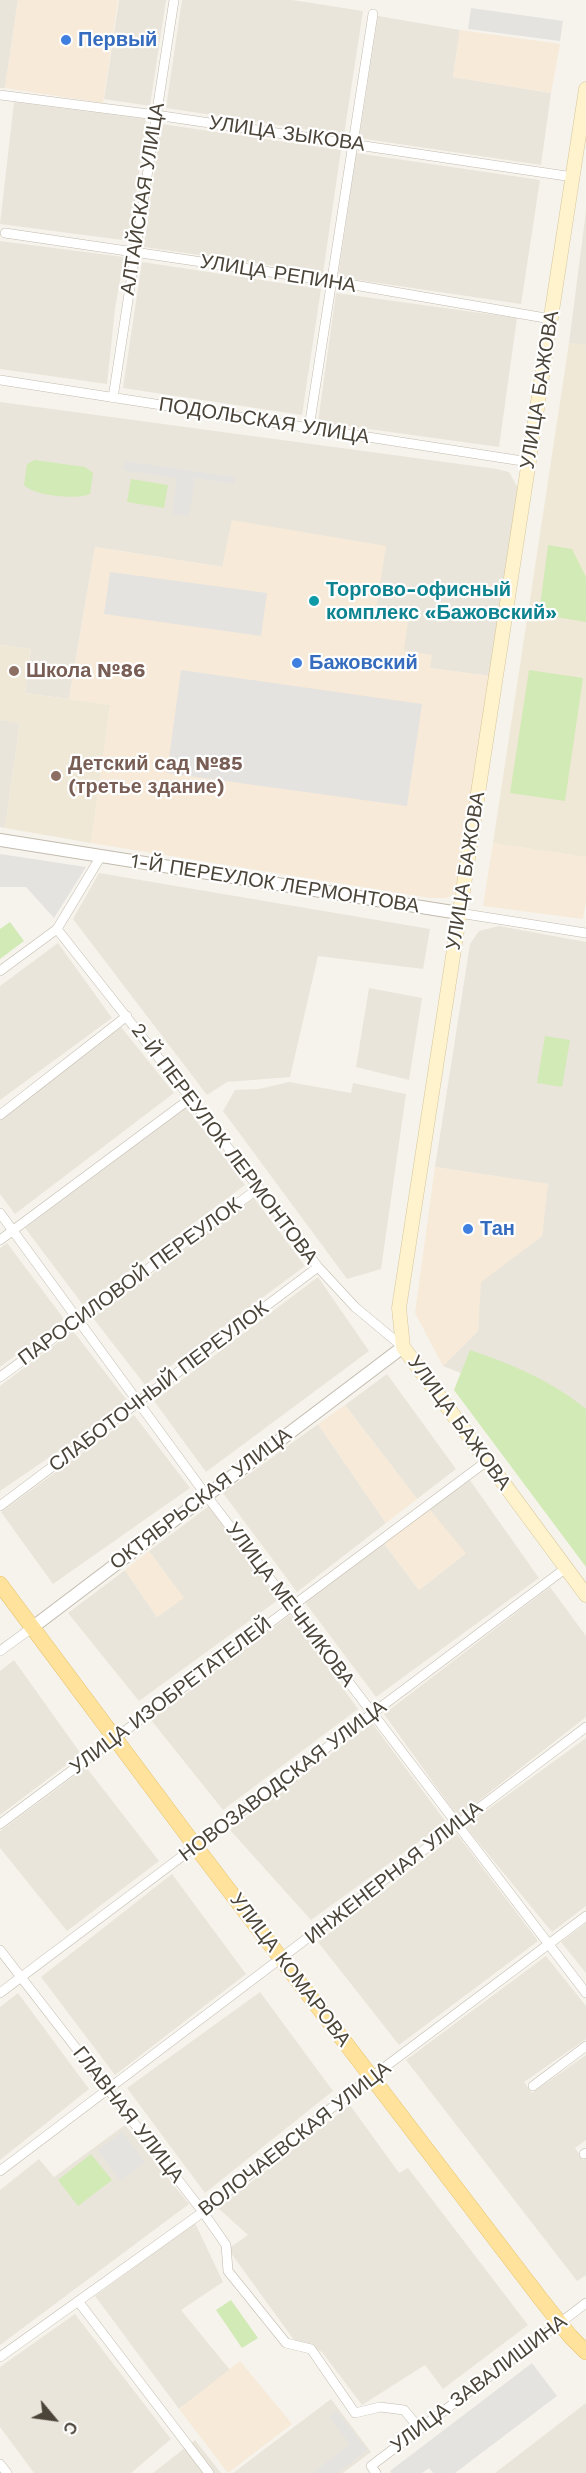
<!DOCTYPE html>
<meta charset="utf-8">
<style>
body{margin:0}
#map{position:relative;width:586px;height:2473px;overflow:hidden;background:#f6f3ec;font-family:"Work Sans",sans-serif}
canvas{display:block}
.north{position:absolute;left:24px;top:2389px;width:60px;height:60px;-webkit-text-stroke:4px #fff;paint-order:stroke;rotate:119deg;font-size:16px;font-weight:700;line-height:24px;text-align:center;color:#4b4439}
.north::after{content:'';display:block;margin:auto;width:21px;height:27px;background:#4b4439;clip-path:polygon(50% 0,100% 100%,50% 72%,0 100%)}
</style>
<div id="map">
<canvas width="586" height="2473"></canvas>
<div class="north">С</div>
</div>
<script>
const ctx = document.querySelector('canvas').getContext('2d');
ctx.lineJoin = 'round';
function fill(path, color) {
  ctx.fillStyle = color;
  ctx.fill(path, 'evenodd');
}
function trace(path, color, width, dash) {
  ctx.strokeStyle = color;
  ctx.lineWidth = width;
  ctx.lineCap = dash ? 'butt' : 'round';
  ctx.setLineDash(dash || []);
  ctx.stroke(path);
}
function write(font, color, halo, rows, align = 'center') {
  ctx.font = font + ' "Work Sans",sans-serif';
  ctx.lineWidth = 4.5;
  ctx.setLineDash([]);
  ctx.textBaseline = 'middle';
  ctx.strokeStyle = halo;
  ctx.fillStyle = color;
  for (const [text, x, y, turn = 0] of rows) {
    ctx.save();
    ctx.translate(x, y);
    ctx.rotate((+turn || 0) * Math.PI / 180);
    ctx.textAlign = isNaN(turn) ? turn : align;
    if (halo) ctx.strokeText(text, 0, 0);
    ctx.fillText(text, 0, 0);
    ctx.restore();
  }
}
fill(new Path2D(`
 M0,0H18L5,88H0Z
 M119,0H166L150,106L104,99Z
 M182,0H292L363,11L344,135L166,108Z
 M378,16L460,30L453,77L551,93L541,165L359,138Z
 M14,102L146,119L130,241L0,224Z
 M161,124L341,150L323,273L144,247Z
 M356,153L540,180L521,304L338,277Z
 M586,211V345L569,343Z
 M0,241L124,257L115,309L107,384L0,369Z
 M142,262L321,289L302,415L123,388Z
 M336,293L517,318L499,447L318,422Z
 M0,402L497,469L509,472L518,488L490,676L429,668L404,650L375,616L232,521L223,567L95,547L69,699L25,693L31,649L0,645Z
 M0,720L20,723L5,828L0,827Z
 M99,873L430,929L423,969L318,956L290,1077L227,1082L207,1095L73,919Z
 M499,926L586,942V1422L443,1366L478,1331L480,1282L542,1236L547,1184L435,1167L470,944L479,931Z
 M58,943L112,1018L0,1100V986Z
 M369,988L422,998L409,1080L356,1067Z
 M121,1027L174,1093L15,1214L0,1194V1119Z
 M289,1082L351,1093L353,1083L406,1094L381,1269L347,1279L223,1111L235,1090L259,1089Z
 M186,1107L245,1185L83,1305L25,1228Z
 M254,1198L305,1266L145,1385L93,1318Z
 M7,1243L64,1319L0,1367V1248Z
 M318,1277L369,1351L206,1472L154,1401Z
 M73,1331L129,1403L0,1491V1386Z
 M387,1374L456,1469L417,1499L345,1405Z
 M134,1415L190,1488L53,1584L1,1512Z
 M318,1424L386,1523L297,1592L223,1493Z
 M469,1479L539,1578L376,1697L304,1601L383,1542L419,1590L465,1554L429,1509Z
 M209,1506L278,1600L139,1701L68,1613L125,1570L157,1617L183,1598L149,1551Z
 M550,1587L586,1636V1717L458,1817L384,1714Z
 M290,1615L358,1709L223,1810L151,1720Z
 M14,1660L81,1754L0,1815V1671Z
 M372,1723L446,1822L311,1920L230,1830Z
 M586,1738V1906L552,1932L465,1826Z
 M86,1767L159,1861L67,1931L0,1848V1831Z
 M457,1834L538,1941L399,2045L318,1942Z
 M172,1874L246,1974L115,2075L41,1977Z
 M586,1923V1973L561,1942Z
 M546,1956L586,2006V2039L524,2082L532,2093L586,2055V2140L575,2148L583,2160L586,2158V2275L577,2281L406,2060Z
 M260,1992L333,2091L205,2193L127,2088Z
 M18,1993L89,2089L0,2160V2007Z
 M350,2105L399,2173L408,2168L528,2325L443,2389L425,2365L362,2405L322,2352L294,2340L228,2249L248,2235L218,2208Z
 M125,2125L189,2204L0,2345V2190L39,2159L54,2177Z
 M195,2223L223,2282L181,2310L230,2370L179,2409L95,2296Z
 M75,2314L171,2439L131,2473H34L0,2427V2367Z
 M331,2399L371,2452L343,2473H233Z
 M586,2403V2473H495Z
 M195,2440L221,2473H153Z`), '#eae5da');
fill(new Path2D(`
 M18,0H118L103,103L5,88Z
 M460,30L560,44L551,93L453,77Z
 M232,520L386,546L375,616L408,621L404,650L432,655L430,668L490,676L457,883L455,893L447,898H430L91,843L110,705L69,699L95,547L222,567Z
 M493,843L586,857V900L583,919L483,906Z
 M435,1167L548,1184L542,1236L481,1282L478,1331L443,1366L415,1313Z
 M345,1405L417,1499L386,1523L318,1424Z
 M429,1509L466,1553L419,1590L383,1542Z
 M149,1551L184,1598L157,1617L125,1570Z
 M240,2361L292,2424L228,2473L179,2409Z`), '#f7ead8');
fill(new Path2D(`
 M569,343L586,345V857L493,843Z
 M0,645L31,649L25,693L110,705L91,843L5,828L20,723L0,720Z`), '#efe8d6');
fill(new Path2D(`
 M35,460L85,467L93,473L90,494C76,500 35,496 24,485L27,464Z
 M131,479L168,485L164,508L127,502Z
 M548,545L572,549L586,577V622L539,614Z
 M529,670L583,678L565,801L510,793Z
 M10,922L24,941L0,959V929Z
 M545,1036L570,1040L562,1087L537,1083Z
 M470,1350C512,1364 552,1381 586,1409V1567L454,1390Z
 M91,2154L112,2180L78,2206L58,2180Z
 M231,2300L258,2338L242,2348L216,2310Z`), '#d2eab5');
fill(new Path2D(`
 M471,8L563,21L560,41L468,29Z
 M124,461L235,477L234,484L195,478L189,516L172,514L177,478L123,470Z
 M110,572L267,593L261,636L104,614Z
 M181,670L422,704L407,806L167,773Z
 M0,854L86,867L54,918L26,887H0Z
 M122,2132L145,2162L121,2181L98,2150Z
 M532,2363L557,2396L455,2473H433L429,2468L422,2473H391L390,2471Z
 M337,2411L367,2450L338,2473H313L350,2444L329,2417Z`), '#e5e3e0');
const minor = new Path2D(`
 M0,95L156,115L573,177
 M5,233L331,281L551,319
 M0,380L529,462
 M113,398L174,0
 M309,428L373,14
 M459,913L586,933
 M57,929L195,1104L318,1267L355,1307L403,1347
 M0,971L57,929L101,856
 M0,1115L127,1016
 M0,1213L206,1495L586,1993
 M0,1240L191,1098
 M0,1377L259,1188
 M0,1506L318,1267
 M0,1651L33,1627
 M0,1824L487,1461
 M0,1950L203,2212L226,2245L228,2271L286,2343L311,2349L355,2413L380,2407L404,2410L420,2429
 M0,1993L566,1568
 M533,2086L586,2046
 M584,2154L586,2153
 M0,2171L586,1727
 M78,2301L209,2473
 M0,2357L203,2212L345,2097L586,1916
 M0,2464L7,2473
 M376,2473L371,2466L586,2303`);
const tertiary = new Path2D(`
 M0,840L459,913
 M33,1627L403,1347`);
const secondary = new Path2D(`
 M586,89L399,1308L403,1347L586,1595`);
const primary = new Path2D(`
 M0,1584L196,1847L540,2298L570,2336L586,2352`);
trace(minor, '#c2bbae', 10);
trace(tertiary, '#c2bbae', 14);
trace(secondary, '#d6c79b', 15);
trace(primary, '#e6c16a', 16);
trace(minor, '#fff', 9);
trace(tertiary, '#fff', 12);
trace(secondary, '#fff3cd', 14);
trace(primary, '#ffe39c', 15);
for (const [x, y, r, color] of [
 [66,40,6,"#3f7fe0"],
 [314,601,6,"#0f9aa8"],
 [297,663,6,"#3f7fe0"],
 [14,671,6,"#8d6e63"],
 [56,776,6,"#8d6e63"],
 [468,1229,6,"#3f7fe0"]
]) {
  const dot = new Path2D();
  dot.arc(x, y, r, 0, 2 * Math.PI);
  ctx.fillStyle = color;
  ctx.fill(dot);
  trace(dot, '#fff', 2);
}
write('bold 20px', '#366cbe', '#fff', [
 ["Первый",78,40],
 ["Бажовский",309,663],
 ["Тан",480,1229]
], 'left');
write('20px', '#4b4439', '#fff', [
 ["УЛИЦА ЗЫКОВА",287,134,8],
 ["АЛТАЙСКАЯ УЛИЦА",143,199,-81],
 ["УЛИЦА РЕПИНА",278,274,9],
 ["УЛИЦА БАЖОВА",540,390,-81],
 ["ПОДОЛЬСКАЯ УЛИЦА",264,421,9],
 ["УЛИЦА БАЖОВА",466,871,-81],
 ["1-Й ПЕРЕУЛОК ЛЕРМОНТОВА",275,884,9],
 ["2-Й ПЕРЕУЛОК ЛЕРМОНТОВА",224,1144,53],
 ["ПАРОСИЛОВОЙ ПЕРЕУЛОК",130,1282,-36],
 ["СЛАБОТОЧНЫЙ ПЕРЕУЛОК",159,1387,-37],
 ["УЛИЦА БАЖОВА",459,1423,54],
 ["ОКТЯБРЬСКАЯ УЛИЦА",201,1499,-37],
 ["УЛИЦА МЕЧНИКОВА",290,1605,53],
 ["УЛИЦА ИЗОБРЕТАТЕЛЕЙ",171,1696,-37],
 ["НОВОЗАВОДСКАЯ УЛИЦА",283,1781,-37],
 ["ИНЖЕНЕРНАЯ УЛИЦА",394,1873,-38],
 ["УЛИЦА КОМАРОВА",290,1970,53],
 ["ГЛАВНАЯ УЛИЦА",128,2115,52],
 ["ВОЛОЧАЕВСКАЯ УЛИЦА",295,2139,-38],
 ["УЛИЦА ЗАВАЛИШИНА",479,2384,-37]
]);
write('bold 20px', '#0d838f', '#fff', [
 ["Торгово-офисный",326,590],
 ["комплекс «Бажовский»",326,613]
], 'left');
write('bold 20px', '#785e54', '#fff', [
 ["Школа №86",26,671],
 ["Детский сад №85",68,764],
 ["(третье здание)",68,787]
], 'left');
</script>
